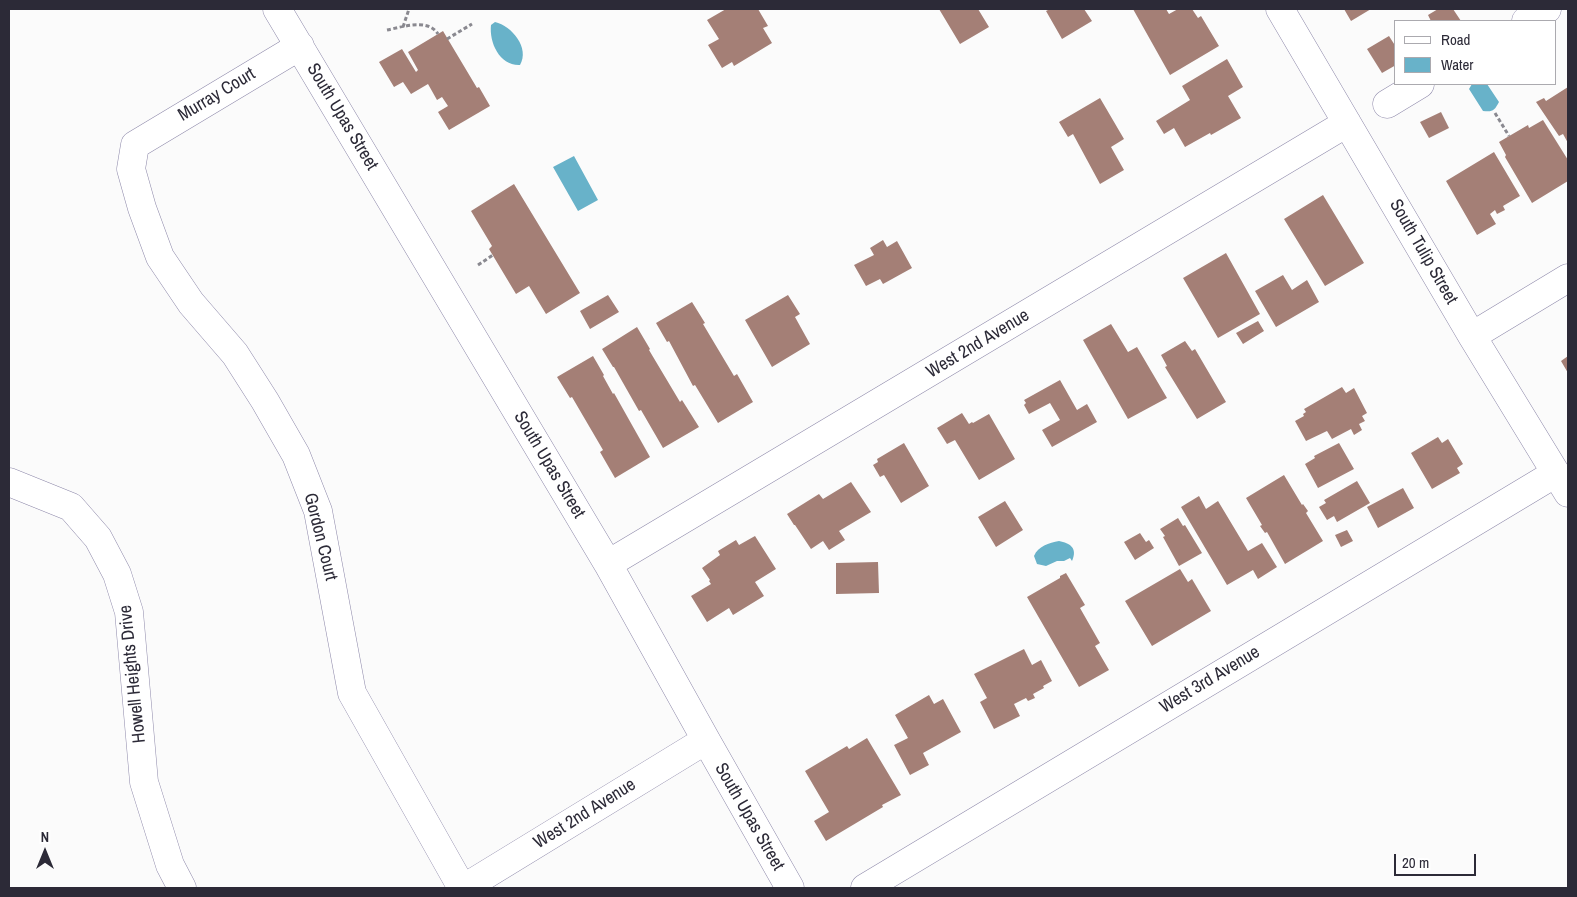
<!DOCTYPE html>
<style>
body{margin:0}
#map{position:relative;width:1577px;height:897px;overflow:hidden;background:#fbfbfb;font-family:"Archivo Narrow",sans-serif}
canvas{display:block}
.frame{position:absolute;inset:0;border:10px solid #2c2a37;pointer-events:none}
.legend{position:absolute;left:1394px;top:20px;width:162px;height:65px;box-sizing:border-box;background:#fff;border:1px solid #abaaaf;margin:0;padding:6px 9px;list-style:none;font-size:15px;color:#2c2a37}
.legend li{display:flex;align-items:center;gap:10px;height:25px}
.legend b{width:25px;border:1px solid #abaaaf}
.north{position:absolute;left:20px;top:827px;width:50px;height:50px;-webkit-text-stroke:4px #fff;paint-order:stroke;rotate:0deg;font-size:14px;font-weight:700;line-height:20px;text-align:center;color:#2c2a37}
.north::after{content:'';display:block;margin:auto;width:18px;height:22px;background:#2c2a37;clip-path:polygon(50% 0,100% 100%,50% 72%,0 100%)}
.scale{position:absolute;left:1394px;top:854px;width:82px;height:22px;box-sizing:border-box;border:2px solid #2c2a37;border-top:0;padding-left:6px;font-size:15px;line-height:18px;white-space:nowrap;color:#2c2a37;-webkit-text-stroke:4px #fff;paint-order:stroke}
</style>
<div id="map">
<canvas width="1577" height="897"></canvas>
<div class="frame"></div>
<ul class="legend">
<li><b style="height:6px;background:#fff"></b>Road</li>
<li><b style="height:14px;background:#68b2c9"></b>Water</li>
</ul>
<div class="north">N</div>
<div class="scale">20 m</div>
</div>
<script>
const ctx = document.querySelector('canvas').getContext('2d');
ctx.lineJoin = 'round';
function fill(path, color) {
  ctx.fillStyle = color;
  ctx.fill(path, 'evenodd');
}
function trace(path, color, width, dash) {
  ctx.strokeStyle = color;
  ctx.lineWidth = width;
  ctx.lineCap = dash ? 'butt' : 'round';
  ctx.setLineDash(dash || []);
  ctx.stroke(path);
}
function write(font, color, halo, rows, align = 'center') {
  ctx.font = font + ' "Archivo Narrow",sans-serif';
  ctx.lineWidth = 5;
  ctx.setLineDash([]);
  ctx.textBaseline = 'middle';
  ctx.strokeStyle = halo;
  ctx.fillStyle = color;
  for (const [text, x, y, turn = 0] of rows) {
    ctx.save();
    ctx.translate(x, y);
    ctx.rotate((+turn || 0) * Math.PI / 180);
    ctx.textAlign = isNaN(turn) ? turn : align;
    if (halo) ctx.strokeText(text, 0, 0);
    ctx.fillText(text, 0, 0);
    ctx.restore();
  }
}
fill(new Path2D(`
 M495,22C512,26 530,48 520,65C500,66 489,43 491,25Z
 M1472,84H1487L1499,102C1494,111 1493,112 1483,111L1469,89Z
 M574,156L598,200L578,211L553,167Z
 M1059,541C1070,543 1078,548 1072,561L1070,558L1064,561H1057L1046,566L1037,564L1034,556C1038,546 1049,543 1059,541Z`), '#68b2c9');
fill(new Path2D(`
 M726,9H758L768,26L763,28L772,43L734,66L732,62L722,68L708,45L719,39L707,20Z
 M939,9H978L989,27L960,44Z
 M1050,9H1084L1092,21L1062,39L1046,11Z
 M1133,9H1166L1169,14L1178,9H1192L1198,18L1201,16L1219,46L1170,75Z
 M1344,9H1371L1351,21Z
 M1438,9H1453L1461,21H1431L1428,15Z
 M443,31L477,88L479,87L490,106L449,130L438,112L448,106L442,97L437,100L428,84L411,94L403,82L394,87L379,62L402,49L416,72L418,70L408,52Z
 M1389,36L1396,47V65L1382,73L1367,49Z
 M1227,59L1243,87L1228,96L1241,118L1211,135L1210,133L1185,147L1174,128L1164,134L1156,121L1190,100L1182,86Z
 M1568,87V143L1563,134L1559,136L1536,102L1544,98L1546,101Z
 M1100,98L1124,139L1111,147L1124,170L1100,184L1073,134L1068,137L1059,122Z
 M1441,112L1449,128L1429,138L1420,122Z
 M1543,120L1568,160V181L1532,203L1505,157L1506,155L1499,142L1528,125L1529,128Z
 M1494,152L1520,196L1503,206L1505,210L1497,214L1495,210L1490,214L1496,224L1477,235L1446,181Z
 M514,184L580,293L546,314L529,286L516,294L489,249L492,246L471,211Z
 M1323,195L1364,263L1325,286L1284,219Z
 M883,240L887,247L897,241L912,268L883,284L880,279L866,286L854,265L874,255L870,248Z
 M1226,253L1260,314L1218,338L1183,278Z
 M1283,275L1292,290L1307,280L1319,302L1276,327L1255,291Z
 M608,295L619,312L590,329L580,311Z
 M788,295L800,314L795,317L810,344L772,367L745,320Z
 M692,302L705,323L703,324L734,376L737,374L753,402L718,423L695,385L693,386L669,341L667,342L656,323Z
 M1258,321L1264,331L1243,344L1236,333Z
 M1111,324L1128,352L1137,347L1167,398L1128,419L1083,340Z
 M637,327L650,349L649,350L680,402L682,400L699,427L663,448L641,410L639,411L614,367H613L602,349Z
 M1185,341L1192,351L1195,349L1226,402L1197,419L1165,367L1167,366L1161,355Z
 M593,356L604,375L603,376L613,394L614,393L650,457L615,478L600,452L603,450L572,397L570,398L557,377Z
 M1568,356V373L1561,361Z
 M1060,380L1077,410L1087,404L1097,422L1052,447L1042,430L1060,420L1050,403L1029,414L1024,405L1026,403L1024,400Z
 M1342,387L1346,393L1354,388L1367,413L1362,416L1365,421L1359,424L1362,430L1354,435L1351,429L1332,439L1327,431L1306,441L1295,421L1304,416L1303,414L1306,412L1304,409Z
 M962,413L969,424L972,422L973,423L989,414L1015,459L979,480L955,440L947,444L937,428Z
 M1438,437L1442,443L1448,439L1463,464L1457,468L1460,473L1432,489L1411,453Z
 M904,443L929,486L901,503L884,475L880,477L873,465L878,462L877,459Z
 M1339,443L1354,469L1318,488L1305,464L1315,458L1314,456Z
 M1284,475L1302,505L1303,504L1308,511L1306,513L1323,541L1285,564L1267,532L1265,533L1260,526L1262,525L1246,498Z
 M1357,481L1370,503L1337,522L1334,516L1327,520L1319,507L1326,503L1324,500Z
 M851,482L871,512L839,531L845,540L829,550L823,541L811,549L795,525H794L787,514L819,494L823,499Z
 M1403,488L1414,508L1378,528L1367,507Z
 M1199,496L1206,509L1218,501L1248,551L1262,543L1277,567L1258,579L1253,570L1227,585L1181,507Z
 M1005,501L1023,530L996,547L978,517Z
 M1178,518L1183,526L1185,525L1202,553L1179,566L1163,537L1165,536L1160,529Z
 M1347,530L1353,541L1341,547L1335,535Z
 M1140,533L1146,542L1149,540L1154,548L1135,560L1124,542Z
 M755,536L776,569L755,582L764,596L733,615L729,608L707,622L691,596L711,584L709,581L710,580L702,568L720,555L718,551L736,540L739,545Z
 M878,562L879,593L836,594V563Z
 M1180,569L1188,582L1192,579L1211,611L1152,646L1125,601Z
 M1066,573L1085,605L1080,608L1100,643L1095,646L1109,670L1079,687L1027,597L1060,578V576Z
 M1024,649L1032,665L1041,660L1052,681L1043,686L1044,688L1033,694L1035,698L1028,701L1026,698L1014,704L1020,716L994,729L980,702L987,698L974,674Z
 M929,695L934,704L943,699L961,732L923,753L929,765L910,775L894,745L908,738L895,715Z
 M867,738L901,795L882,805L883,807L826,841L814,821L829,812L805,771L847,746L849,749Z`), '#a47f76');
const minor = new Path2D(`
 M277,9L608,564L706,740L790,888
 M1280,9L1472,336L1568,493
 M1526,21L1547,9
 M300,46L135,145L131,169L142,208L160,257L191,303L235,354L265,401L296,455L318,511L352,693L462,888
 M1387,104L1420,84
 M1472,336L1568,278
 M9,482L71,507L98,538L117,574L129,612L144,782L170,865L182,888
 M608,564L1347,123
 M464,888L706,740
 M865,888L1556,473`);
trace(minor, '#8e89aa', 29);
trace(new Path2D(`
 M403,27L409,9
 M387,30C402,27 428,18 438,34
 M447,39L472,24
 M1495,113L1509,136
 M478,265L493,255`), '#8a8990', 3, [4, 2.5]);
trace(minor, '#fff', 28);
write('18px', '#2c2a37', '#fff', [
 ["Murray Court",217,95,-31],
 ["South Upas Street",342,117,59],
 ["South Tulip Street",1423,252,60],
 ["West 2nd Avenue",978,344,-31],
 ["South Upas Street",549,465,59],
 ["Gordon Court",320,537,76],
 ["Howell Heights Drive",133,674,-96],
 ["West 3rd Avenue",1210,680,-31],
 ["West 2nd Avenue",585,814,-32],
 ["South Upas Street",749,817,60]
]);
</script>
